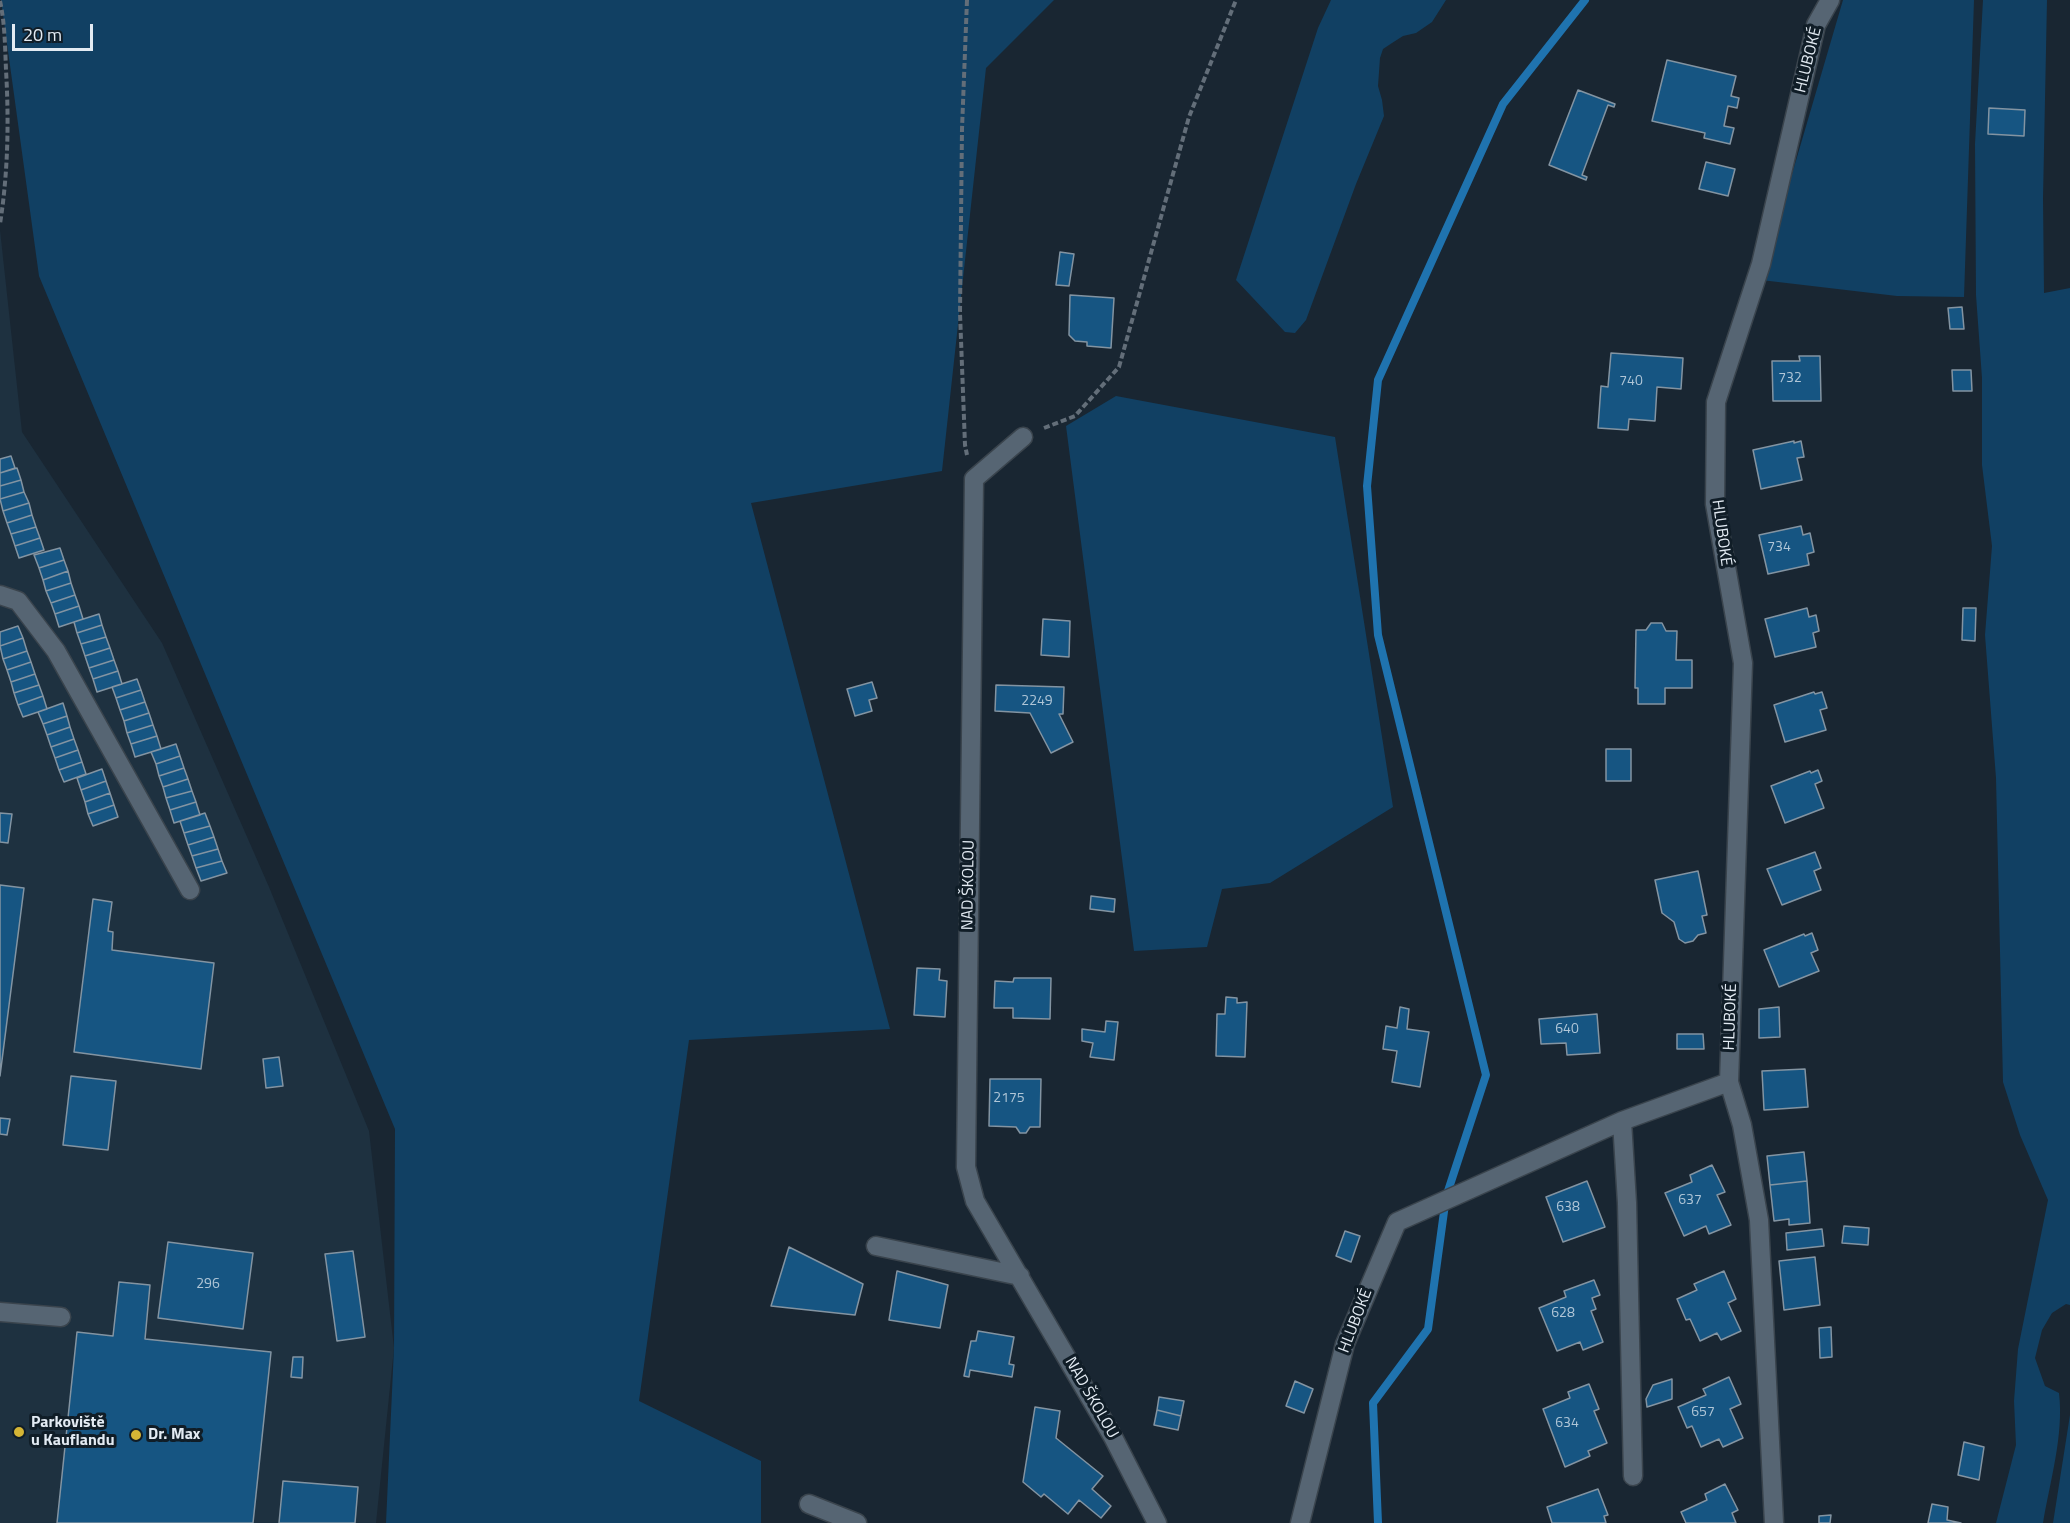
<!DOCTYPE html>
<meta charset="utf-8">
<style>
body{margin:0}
#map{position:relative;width:2070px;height:1523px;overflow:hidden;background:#192632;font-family:"Titillium Web",sans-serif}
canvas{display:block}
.scale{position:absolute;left:12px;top:24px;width:81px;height:27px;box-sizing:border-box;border:3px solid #e3ebf3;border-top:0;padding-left:8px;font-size:18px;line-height:21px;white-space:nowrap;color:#e3ebf3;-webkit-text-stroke:4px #101d27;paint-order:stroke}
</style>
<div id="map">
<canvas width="2070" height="1523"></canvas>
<div class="scale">20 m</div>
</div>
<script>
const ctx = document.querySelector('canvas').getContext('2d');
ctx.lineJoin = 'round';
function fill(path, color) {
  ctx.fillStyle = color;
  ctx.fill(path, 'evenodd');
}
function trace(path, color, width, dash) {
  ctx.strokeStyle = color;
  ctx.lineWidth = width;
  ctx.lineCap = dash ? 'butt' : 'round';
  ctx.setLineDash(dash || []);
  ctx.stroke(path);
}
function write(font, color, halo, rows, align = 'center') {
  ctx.font = font + ' "Titillium Web",sans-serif';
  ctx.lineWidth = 6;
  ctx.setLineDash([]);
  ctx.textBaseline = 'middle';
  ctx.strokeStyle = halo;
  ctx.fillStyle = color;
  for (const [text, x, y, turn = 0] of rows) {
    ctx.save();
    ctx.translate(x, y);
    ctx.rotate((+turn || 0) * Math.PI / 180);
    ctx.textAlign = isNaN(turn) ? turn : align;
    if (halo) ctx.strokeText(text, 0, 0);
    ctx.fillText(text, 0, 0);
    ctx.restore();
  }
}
fill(new Path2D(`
 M0,230L22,432L162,643L269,887L369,1131L394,1348L376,1523H0Z`), '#1e3140');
fill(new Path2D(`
 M1,0H1054L986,68L942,471L751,503L890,1029L689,1040L639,1401L761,1461V1523H386L394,1348L395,1129L39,276Z
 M1331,0H1446L1432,22L1416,33L1403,36L1392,43L1383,49L1380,58L1378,86L1382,100L1384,116L1356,184L1306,320L1295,333L1285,332L1236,280L1318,28Z
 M1843,0H1974L1964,297L1897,296L1761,280Z
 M1983,0H2047L2043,198L2044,293L2070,288V1305L2066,1304L2052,1313L2042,1330L2035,1358L2045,1386L2059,1393C2064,1435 2050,1481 2043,1523H1996L2016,1445L2014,1401L2018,1349L2048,1200L2020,1135L2003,1082L1996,778L1985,635L1992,546L1982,465V378L1976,295L1975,144Z
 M1116,396L1335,437L1393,807L1270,883L1222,889L1207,947L1134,951L1066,426Z
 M2070,1415V1523H2053Z`), '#114063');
trace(new Path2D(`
 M1378,1523L1373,1403L1428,1329L1446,1197L1486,1075L1378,635L1367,486L1378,380L1503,104L1585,0`), '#1f73af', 8);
const building = new Path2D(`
 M1667,60L1736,76L1731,96L1739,98L1737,108L1728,106L1724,126L1734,128L1730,144L1704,138L1705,133L1652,121Z
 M1578,90L1615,104L1614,107L1608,105L1582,175L1587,177L1586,180L1549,165Z
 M1989,108L2025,110L2024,136L1988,134Z
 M1706,162L1735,169L1728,196L1699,189Z
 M1060,252L1074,254L1069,286L1056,285Z
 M1070,295L1114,298L1111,348L1087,346V342L1075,341L1069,335Z
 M1962,307L1964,329H1950L1948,308Z
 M1611,353L1683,358L1681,389L1657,387L1655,421L1629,419L1628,430L1598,428L1601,386L1608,387Z
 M1799,356H1820L1821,401H1773L1772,361H1800Z
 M1952,370H1971L1972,391H1953Z
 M1794,441V443L1801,441L1804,457L1797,458L1802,480L1761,489L1753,450Z
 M11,456L15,468L0,473V459Z
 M17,468L21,480L0,486V473Z
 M21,480L24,492L0,499V486Z
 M24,492L29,503L3,511L0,499Z
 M29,503L32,515L7,523L3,511Z
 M32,515L36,527L11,534L7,523Z
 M1801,526L1803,535L1810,533L1814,552L1807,554L1809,565L1768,574L1759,535Z
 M36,527L40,538L15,546L11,534Z
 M40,538L44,550L19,558L15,546Z
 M60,548L64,560L39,568L34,555Z
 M64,560L68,571L43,580L39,568Z
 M68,571L71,583L46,591L43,580Z
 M71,583L75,595L51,603L46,591Z
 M75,595L79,606L55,614L51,603Z
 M79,606L83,619L59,627L55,614Z
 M1807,608L1809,617L1816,615L1819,631L1813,633L1816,647L1775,657L1765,619Z
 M1963,608H1976L1975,641L1962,640Z
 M99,614L102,625L77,633L74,622Z
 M1043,619L1070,621L1069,657L1041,655Z
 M1651,623H1662L1666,631H1677L1676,660H1692V688H1665V704H1638V688H1635L1636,630H1646Z
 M102,625L106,637L81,644L77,633Z
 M18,626L23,638L0,646V632Z
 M106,637L110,648L85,656L81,644Z
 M23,638L27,651L3,659L0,646Z
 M110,648L114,660L89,668L85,656Z
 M27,651L31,662L7,670L3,659Z
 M114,660L118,671L93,679L89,668Z
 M31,662L35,674L11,682L7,670Z
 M118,671L122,684L97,692L93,679Z
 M35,674L39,685L14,693L11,682Z
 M137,679L141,690L116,698L112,687Z
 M872,682L877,698L869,700L872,711L855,716L847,689Z
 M39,685L43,696L18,705L14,693Z
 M996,685L1064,687L1063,714H1059L1073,742L1051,753L1030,713L995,711Z
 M141,690L145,702L120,710L116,698Z
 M1814,692L1815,694L1822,692L1827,708L1820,710L1826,730L1785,742L1774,705Z
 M43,696L47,709L23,717L18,705Z
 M145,702L149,713L124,721L120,710Z
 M63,703L67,716L43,724L38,712Z
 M149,713L153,725L127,733L124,721Z
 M67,716L70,727L47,735L43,724Z
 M153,725L157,736L131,744L127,733Z
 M70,727L74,739L51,747L47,735Z
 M157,736L161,749L135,757L131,744Z
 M74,739L78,750L55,758L51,747Z
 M176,744L180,756L156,764L151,752Z
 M1606,749H1631V781H1606Z
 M78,750L82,762L59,770L55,758Z
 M180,756L184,768L159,776L156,764Z
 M82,762L86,774L64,782L59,770Z
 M184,768L188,779L163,787L159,776Z
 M102,769L106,781L81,790L77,778Z
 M1818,770L1822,781L1815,784L1824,808L1785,823L1771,786L1810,771L1811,773Z
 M188,779L192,791L166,798L163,787Z
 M106,781L110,793L85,802L81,790Z
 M192,791L196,802L170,810L166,798Z
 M110,793L114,805L88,814L85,802Z
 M196,802L200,815L174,823L170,810Z
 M114,805L118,817L93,826L88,814Z
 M0,813L12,814L8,843L0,842Z
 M205,813L210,826L184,833L180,821Z
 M210,826L214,837L188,845L184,833Z
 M214,837L218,849L192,856L188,845Z
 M218,849L222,861L196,868L192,856Z
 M1815,852L1821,868L1814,871L1821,890L1782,905L1767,869Z
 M222,861L227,873L201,881L196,868Z
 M1698,871L1707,915L1702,916L1706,933L1698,935L1693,941L1685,943L1679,939L1674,922L1662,913L1655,880Z
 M0,885L24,888L0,1076Z
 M1091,896L1115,899L1114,912L1090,909Z
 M93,899L112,902L108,931L113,932L112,950L214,963L201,1069L74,1052Z
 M1812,933L1818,950L1811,953L1819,971L1779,987L1764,950L1804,934L1805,936Z
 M917,968L940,969L939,980L947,981L945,1017L914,1015Z
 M1014,978H1051L1050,1019L1013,1018V1008H994L995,981L1013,982Z
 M1226,997L1237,998V1003L1247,1002L1245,1057L1216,1056L1217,1014H1225Z
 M1400,1007L1409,1009L1407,1029L1429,1032L1420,1087L1392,1082L1397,1051L1383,1049L1386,1026L1397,1028Z
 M1779,1007L1780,1037L1759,1038V1009Z
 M1597,1014L1600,1053L1567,1055L1566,1043L1541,1044L1539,1019Z
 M1106,1021L1118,1022L1114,1060L1090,1057L1093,1043L1082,1041V1029L1105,1032Z
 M1677,1034H1703L1704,1049H1677Z
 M279,1057L283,1086L266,1088L263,1059Z
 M1805,1069L1808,1107L1764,1110L1762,1071Z
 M71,1076L116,1081L108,1150L63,1145Z
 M990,1079H1041L1040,1127H1030L1026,1133H1020L1016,1127L989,1126Z
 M0,1118L10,1119L7,1135L0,1134Z
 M1804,1152L1807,1181L1770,1185L1767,1156Z
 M1712,1165L1725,1192L1717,1195L1731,1225L1709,1234L1706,1226L1684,1236L1665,1193L1692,1182L1690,1175Z
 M1587,1181L1605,1227L1563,1242L1546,1197Z
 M1807,1181L1810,1223L1789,1225V1219L1774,1221L1770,1185Z
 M1844,1226L1869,1228L1868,1245L1842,1243Z
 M1822,1229L1824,1246L1787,1250L1786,1233Z
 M1345,1231L1360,1236L1351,1262L1336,1256Z
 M168,1242L253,1253L243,1329L158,1318Z
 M789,1247L863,1284L855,1315L771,1306Z
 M353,1251L365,1337L337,1341L325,1254Z
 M1815,1257L1820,1305L1784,1310L1779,1261Z
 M897,1271L948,1285L940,1328L889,1320Z
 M1724,1271L1736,1299L1728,1303L1741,1331L1721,1340L1717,1333L1700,1341L1690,1319L1686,1320L1677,1299L1697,1290L1694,1284Z
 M1594,1280L1600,1295L1592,1298L1596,1309L1591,1311L1603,1342L1583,1350L1580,1342L1557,1351L1539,1308L1566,1297L1564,1291Z
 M119,1282L150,1285L145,1339L271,1352L253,1523H57L77,1332L113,1336Z
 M1831,1327L1832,1357L1820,1358L1819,1328Z
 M978,1331L1014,1337L1009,1364L1014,1365L1012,1377L970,1370L969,1377L964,1376L971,1341H976Z
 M293,1357H303L302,1378L291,1377Z
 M1729,1377L1741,1404L1730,1409L1743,1438L1723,1447L1719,1439L1701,1447L1692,1426L1687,1428L1678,1407L1706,1395L1703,1389Z
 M1672,1379V1399L1647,1407L1646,1399L1653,1385Z
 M1295,1381L1313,1389L1304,1413L1286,1406Z
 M1589,1384L1599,1409L1594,1411L1607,1443L1588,1451L1590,1456L1565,1467L1543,1409L1570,1398L1568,1392Z
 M1159,1397L1184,1401L1181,1416L1157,1410Z
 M1035,1407L1060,1411L1056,1438L1103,1476L1092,1489L1111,1506L1101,1518L1079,1500L1068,1514L1044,1494L1041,1497L1023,1482Z
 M1157,1410L1181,1416L1178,1430L1154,1425Z
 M1964,1442L1984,1447L1979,1480L1958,1475Z
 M283,1481L358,1487L355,1523H279Z
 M1725,1484L1738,1510L1732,1513L1736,1523H1686L1681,1512L1707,1500L1705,1494Z
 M1598,1489L1608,1515L1604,1516L1606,1523H1552L1547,1507Z
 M1932,1504L1948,1507L1947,1520L1961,1523H1928Z
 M1831,1515L1830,1523H1819V1516Z`);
fill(building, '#165582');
trace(building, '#8394a2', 1.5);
const minor = new Path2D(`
 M1023,437L974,479L966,1167L975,1201L1113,1437L1157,1523
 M0,595L18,601L56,651L190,890
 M1622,1121L1627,1203L1633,1476
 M876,1246L1020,1276
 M0,1312L61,1317
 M809,1504L857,1523
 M1300,1523L1345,1344L1397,1222L1622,1121L1729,1082
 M1774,1523L1759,1220L1742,1125L1729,1082L1743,663L1715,504L1716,402L1761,264L1816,25L1830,0`);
trace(minor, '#3a444d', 21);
trace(new Path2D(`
 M967,0L962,129L960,313L965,445L967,455
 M0,1C5,24 5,47 6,70C9,122 8,173 0,224
 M1044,428L1075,416L1119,367L1189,117L1236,0`), '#636e79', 4, [6, 3]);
trace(minor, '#566573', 18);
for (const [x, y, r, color] of [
 [19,1432,6,"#d5b535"],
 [136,1435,6,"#d5b535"]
]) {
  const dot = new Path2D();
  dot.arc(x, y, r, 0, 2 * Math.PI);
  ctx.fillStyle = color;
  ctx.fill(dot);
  trace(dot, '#101d27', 2);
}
write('14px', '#b0c6d7', null, [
 ["732",1790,379],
 ["740",1631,382],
 ["734",1779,548],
 ["2249",1037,702],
 ["640",1567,1030],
 ["2175",1009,1099],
 ["637",1690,1201],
 ["638",1568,1208],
 ["296",208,1285],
 ["628",1563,1314],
 ["657",1703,1413],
 ["634",1567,1424]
]);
write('16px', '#e3ebf3', '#101d27', [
 ["HLUBOKÉ",1809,60,-76],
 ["HLUBOKÉ",1721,533,82],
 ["NAD ŠKOLOU",969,885,-89],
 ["HLUBOKÉ",1731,1017,-88],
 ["HLUBOKÉ",1356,1321,-69],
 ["NAD ŠKOLOU",1091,1398,60]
]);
write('bold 16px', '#e3ebf3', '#101d27', [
 ["Parkoviště",31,1423],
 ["u Kauflandu",31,1441],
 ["Dr. Max",148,1435]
], 'left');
</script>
